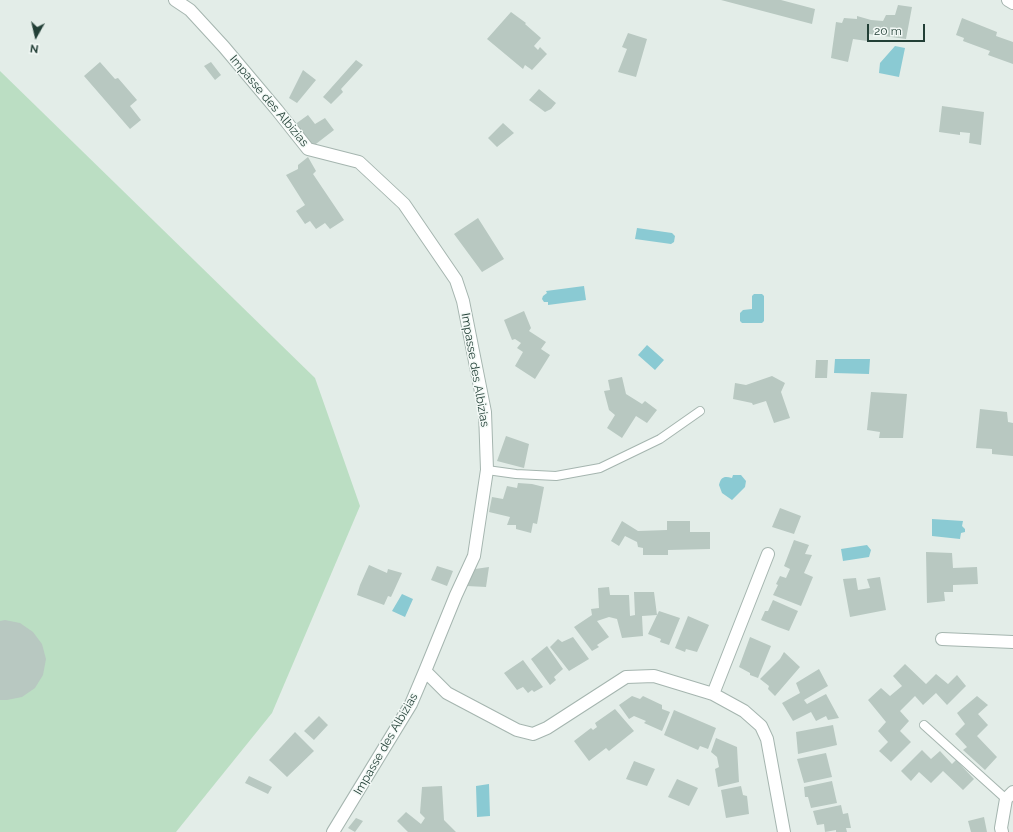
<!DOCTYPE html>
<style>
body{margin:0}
#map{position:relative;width:1013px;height:832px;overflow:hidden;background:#e3ede8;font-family:Raleway,sans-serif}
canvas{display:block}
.north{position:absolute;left:16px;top:16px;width:40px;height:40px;-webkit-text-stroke:3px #f3f9f6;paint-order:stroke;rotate:188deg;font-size:11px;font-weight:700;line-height:16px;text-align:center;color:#223f36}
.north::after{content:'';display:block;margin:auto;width:14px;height:18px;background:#223f36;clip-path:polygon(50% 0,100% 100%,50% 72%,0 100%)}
.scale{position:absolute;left:867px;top:24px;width:58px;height:18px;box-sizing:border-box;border:2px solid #223f36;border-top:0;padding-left:5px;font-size:12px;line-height:14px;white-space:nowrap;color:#223f36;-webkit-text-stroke:3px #f3f9f6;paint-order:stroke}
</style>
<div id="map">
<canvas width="1013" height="832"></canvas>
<div class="north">N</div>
<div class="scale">20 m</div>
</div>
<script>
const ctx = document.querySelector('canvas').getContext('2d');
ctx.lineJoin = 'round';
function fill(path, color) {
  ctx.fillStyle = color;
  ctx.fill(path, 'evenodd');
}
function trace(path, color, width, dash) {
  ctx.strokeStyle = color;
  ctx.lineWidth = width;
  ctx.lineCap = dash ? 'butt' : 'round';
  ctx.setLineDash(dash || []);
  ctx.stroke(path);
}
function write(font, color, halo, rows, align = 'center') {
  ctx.font = font + ' Raleway,sans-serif';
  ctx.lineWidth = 3;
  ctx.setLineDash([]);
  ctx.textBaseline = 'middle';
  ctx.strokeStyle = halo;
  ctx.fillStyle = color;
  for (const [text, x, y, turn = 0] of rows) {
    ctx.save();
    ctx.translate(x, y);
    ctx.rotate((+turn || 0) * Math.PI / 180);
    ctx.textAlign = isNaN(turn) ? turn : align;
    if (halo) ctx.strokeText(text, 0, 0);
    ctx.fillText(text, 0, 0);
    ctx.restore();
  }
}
fill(new Path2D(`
 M0,71L315,378L360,506L272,713L176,832H0Z`), '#bbdec3');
fill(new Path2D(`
 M895,46L905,48L899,77L879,73L880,63Z
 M637,228L672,233L675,236L674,242L671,244L635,239Z
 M584,286L586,300L548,305V302H544L542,299L543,296L547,293L546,291Z
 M754,294H762L764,296V321L762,323H742L740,321V313L743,310L752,309V296Z
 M647,345L664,360L655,370L638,355Z
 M835,359H870L869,374L834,373Z
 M733,475H741L746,481L745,487L732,500L722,493L719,485C721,477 724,476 732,478Z
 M932,519L963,521L962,526L965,529V532L961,533L960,539L932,536Z
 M867,545L871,550L869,557L843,561L841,549Z
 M402,594L413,599L405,617L392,611Z
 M489,784L490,816L477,817L476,786Z`), '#8acad3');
fill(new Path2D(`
 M721,0H781L815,9L812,24Z
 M898,5L912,7L906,39L869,34L867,41L853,39L848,62L831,58L836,22L842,23L844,18L857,19V16L871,20L883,21L886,15H895Z
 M511,12L526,23L525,24L541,38L534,46L538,50L540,47L547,54L532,70L525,65L523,69L487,39Z
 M962,18L997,32L996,36L1013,42V64L988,55L990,51L963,41L964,38L956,35Z
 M628,33L647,39L636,77L618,72L627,49L622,47Z
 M356,60L363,65L341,89L343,92L331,104L323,97Z
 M100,62L115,79L118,78L137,100L130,106L141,120L130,129L84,76Z
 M211,62L221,75L215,80L204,66Z
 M303,70L316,80L297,103L289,98Z
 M539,89L556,103L551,109L545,112L529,100Z
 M942,106L984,112L981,145L969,143L970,133L960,132V135L939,132Z
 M308,115L315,124L325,118L334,130L312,147L294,125Z
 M503,123L514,133L497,147L488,138Z
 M308,157L316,171L313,174L344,220L330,229L325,223L316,229L310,221L305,224L296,211L305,205L286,175L298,169V165Z
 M478,218L504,259L482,272L454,234Z
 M524,311L531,328L529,331L546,342L541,349L550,355L535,379L515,366L523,352L517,348L521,343L515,339L512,340L504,320Z
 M816,360H828L827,378H815Z
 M772,376L785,383L781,392L790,418L774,423L766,401L753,405L752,403L733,399L735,383L746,385Z
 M622,377L626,394L642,404L645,401L657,410L647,423L636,416L622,438L607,428L615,415L609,410L604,391L610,390L608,380Z
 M871,392L907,394L903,438H879L880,432L867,430Z
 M980,409L1007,412L1008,422L1013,423V456L992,454V449L976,448Z
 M506,436L529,444L524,468L497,461Z
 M518,483L532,484L544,487L537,524L533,523L531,533L516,529V525H507L510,517L489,512L492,497L503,499L507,486L517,488Z
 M780,508L801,516L794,534L772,527Z
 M622,521L638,531L667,530V521H690V532H710V549L668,550V555H643V548L638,547L637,542L625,536L619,546L611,541Z
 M794,540L809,545L805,554L812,555L804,573L813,577L801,606L773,595L778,585L776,584L780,576L786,578L790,569L784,566Z
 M926,552L952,553L953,568L977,567L978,584L953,585V592H944L945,601L927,603Z
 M369,565L387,573L388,569L402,573L391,597L388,596L384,605L357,595L360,585Z
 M437,566L453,571L447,586L431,580Z
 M489,567L486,587L467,586L475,569Z
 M880,577L886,610L850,617L843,579L856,578L858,590L870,588L867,579Z
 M609,587L610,595H629L630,616L635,615L634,592H654L657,615L659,611L680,618L669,645L660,642L661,639L648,634L657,615L642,616L643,636L622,638L617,619L609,617L597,621L609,637L597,645L599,647L592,651L574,627L592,615L591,609L599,608L598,588Z
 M773,600L798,611L789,631L778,627L761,620L765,611H768Z
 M688,616L709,625L697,652L686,649L685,652L675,648Z
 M5,620L20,623L33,632L42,644L46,659L43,675L35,688L22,697L7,700H0V621Z
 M573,637L589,659L569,671L550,647L558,639L562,642Z
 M750,637L771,646L758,678L750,675V673L739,667Z
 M547,646L563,669L554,677L556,680L550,685L531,659Z
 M784,652L800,667L775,696L768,689L769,686L760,679L780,659Z
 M523,660L543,687L534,692L532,690L528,693L523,687L517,690L504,673Z
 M905,664L926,684L936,674L948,684L957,675L966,686L947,705L936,693L923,705L915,696L900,711L909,721L900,731L911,742L891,762L879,751L888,742L878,731L886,722L868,700L881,688L890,696L902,686L893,676Z
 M819,669L828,686L804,700L807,704L826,694L839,718L828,720L826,716L816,721L811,712L793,721L782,703L800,693L796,683Z
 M632,696L640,699L643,696L662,705V709L670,712L662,731L644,723L646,721L634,716L629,719L619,705Z
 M977,696L988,705L978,714L988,725L977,736L997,757L985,770L963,750L967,747L955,734L965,724L957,713Z
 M615,709L634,731L609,751L606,748L589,761L574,741L591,728L593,730L597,727L595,723Z
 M674,710L716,728L708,749L700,746L698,750L664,735Z
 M319,716L328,725L314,740L304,731Z
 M833,725L837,745L798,754L796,732Z
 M295,732L314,751L287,777L269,760Z
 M716,738L737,747L739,782L718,787L715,769L719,767L717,757L711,752Z
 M922,750L931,759L940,751L952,764L956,760L974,779L963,790L943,771L931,783L919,772L911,781L901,771Z
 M826,753L832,777L804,783L797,759Z
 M634,761L655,769L647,786L626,779Z
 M249,776L272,787L268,794L245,783Z
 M677,779L698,788L689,806L668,797Z
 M832,781L837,803L811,808L808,797H805L804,787Z
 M442,786L444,820L456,832H408L397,821L406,812L421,824L425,818L420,813L422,787Z
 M741,786L743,795L747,796L749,814L726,818L721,790Z
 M841,805L843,814L848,813L851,828H846L847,832H836V830L825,832L824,824L817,825L813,811Z
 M984,817L987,832H971L968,821Z
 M356,818L363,821L355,832L348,828Z`), '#b8c8c1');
const service = new Path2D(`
 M487,470L516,474L556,476L600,468L660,439L700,411
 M924,725L1006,799`);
const minor = new Path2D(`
 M175,0L190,10L224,47L277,110L308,149L359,162L404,204L456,280L463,301L485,412L487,470L474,556L456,595L425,671L411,704L333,832
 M1008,0L1013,3
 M942,639L1013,642
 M425,671L447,693L517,730L533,734L547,728L626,677L654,676L713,694L744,711L761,726L767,739L784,832
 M713,694L768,554
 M1002,832L1001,828L1006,799L1013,792`);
trace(service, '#a5b5af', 10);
trace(minor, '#a5b5af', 14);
trace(service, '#fff', 8);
trace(minor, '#fff', 12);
write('12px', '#223f36', '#f3f9f6', [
 ["Impasse des Albizias",269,101,50],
 ["Impasse des Albizias",475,370,80],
 ["Impasse des Albizias",386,744,-60]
]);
</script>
